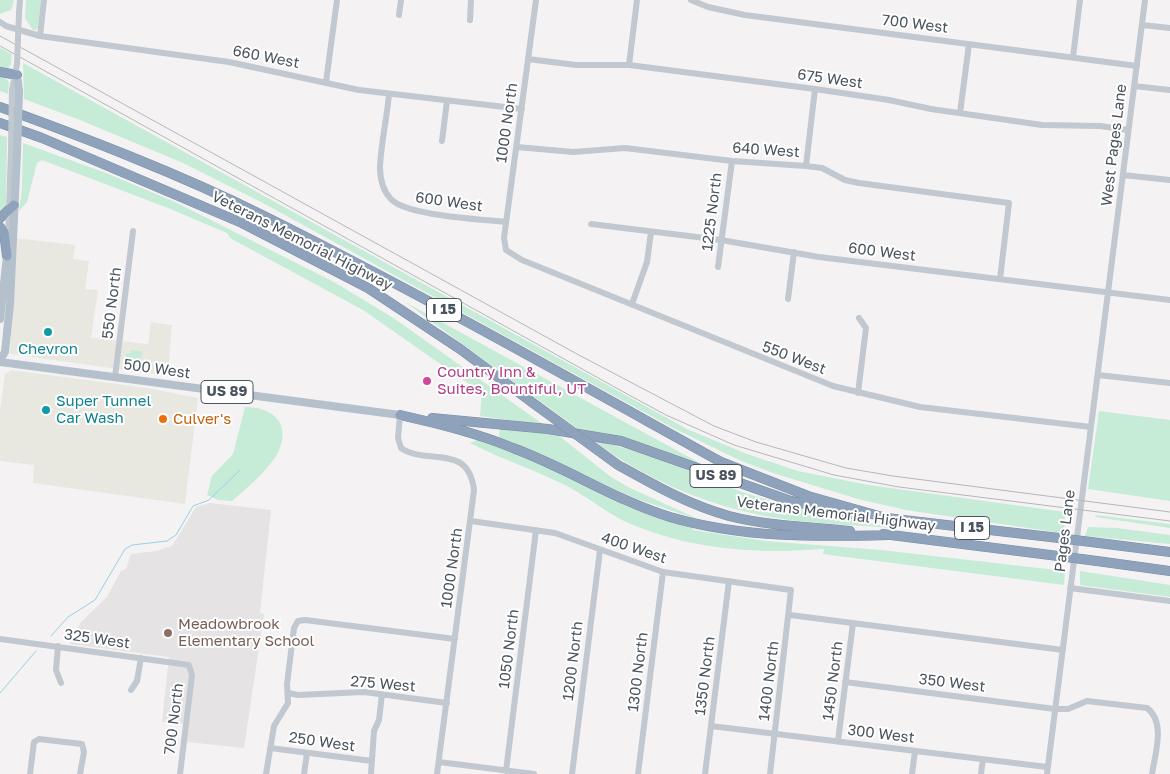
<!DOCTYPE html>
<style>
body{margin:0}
canvas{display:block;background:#f4f2f2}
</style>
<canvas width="1170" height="774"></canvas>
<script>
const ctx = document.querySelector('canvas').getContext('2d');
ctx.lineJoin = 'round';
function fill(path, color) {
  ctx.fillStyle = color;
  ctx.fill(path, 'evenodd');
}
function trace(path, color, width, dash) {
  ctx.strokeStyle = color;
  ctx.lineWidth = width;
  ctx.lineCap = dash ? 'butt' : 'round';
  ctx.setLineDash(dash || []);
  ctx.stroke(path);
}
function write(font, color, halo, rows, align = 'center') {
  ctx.font = font + ' "Golos Text",sans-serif';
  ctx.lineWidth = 4;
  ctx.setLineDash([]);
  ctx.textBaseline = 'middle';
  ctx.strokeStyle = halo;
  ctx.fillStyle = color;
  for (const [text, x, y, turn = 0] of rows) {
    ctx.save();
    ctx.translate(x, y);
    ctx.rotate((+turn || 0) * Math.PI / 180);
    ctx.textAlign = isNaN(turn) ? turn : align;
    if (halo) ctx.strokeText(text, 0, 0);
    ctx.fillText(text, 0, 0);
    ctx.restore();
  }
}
fill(new Path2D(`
 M16,238L75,245L73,259L89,261L85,289L98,290L91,338L148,344L151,322L172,325L168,376L10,354Z
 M11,370L147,388L198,398L185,504L33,483L34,465L0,461V411L5,374Z`), '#e9e8e0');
fill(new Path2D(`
 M210,503L271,510L260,613L264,614L244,748L187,742L189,725L162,722L169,657L70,644L81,622L107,597L121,571L126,569L131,554L156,551L172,546L196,507Z`), '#e5e3e3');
fill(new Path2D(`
 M0,0H14L11,10L0,14Z
 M26,0H41L38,27L36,30H33L25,18Z
 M0,48L12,54L11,65L7,69L0,68Z
 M23,63L687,429L747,454L798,471L868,485L1065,512V525L1062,533L906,510L858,499L773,473L739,460L673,428L263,203L183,163L80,120L24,99Z
 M0,77L5,78L9,82L8,94L0,91Z
 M0,135L7,137L6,208L0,213Z
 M23,143L106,173L175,202L334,282L395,319L544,425L480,416L482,393L363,310L230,238L227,233L168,208L42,160L37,163L27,202L19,211L22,189Z
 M405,302L696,461L698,465L629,439L578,429Z
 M131,350L142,351L141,361H138L137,366H129L125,360L126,353H130Z
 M245,407C276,407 293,427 276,456C265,473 247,488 232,501L218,500L207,495L212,476L233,454Z
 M1099,411L1170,420V501L1088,489Z
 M500,428L558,435L611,477L628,487L700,520L637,499L499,437Z
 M591,439L646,454L742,492L790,507L893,528C856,525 819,524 783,519C712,508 649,482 591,439Z
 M477,440C552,459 616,510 692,527L693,530L765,541L881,550L1065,571L1064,585L823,554L824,549C754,554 687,550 622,520C603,510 586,496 567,486C535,470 501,459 470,443Z
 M1096,515L1170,524V528L1095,517Z
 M1088,527L1117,528L1170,535V544L1085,536Z
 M1080,571L1170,585V597L1080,585Z`), '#c6ecd7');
trace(new Path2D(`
 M51,636L68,617L95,600L125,549L132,545L167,541L176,535L193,506L209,500L240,470
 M0,693L36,651`), '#97d0e5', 1);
const highway = new Path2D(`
 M0,72L17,75
 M0,107C88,139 177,173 262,215C417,292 569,378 721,462L808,496L886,518L1059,538
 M0,123L42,138L242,223L368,288L460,349L537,406
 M0,218L14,205
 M0,227L4,232L7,256
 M400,415C439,424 477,433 513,448C567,468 615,500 670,517C742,538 815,537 888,535
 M432,418L548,429L621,441L791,501L853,514
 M618,465C654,485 689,505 729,516C768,526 810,527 850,531
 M883,534L1058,556
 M1099,543L1170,552
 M1097,561L1170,571`);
trace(highway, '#7a8da7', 10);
trace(new Path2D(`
 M536,0L504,238L506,250L522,260L833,386L920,407L1091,427
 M691,0L708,7L745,15L1137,66
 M19,13L20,0
 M399,15L401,0
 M470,20L471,0
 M0,22L6,26L40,36L229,62L359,90L522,109
 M1142,25L1170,28
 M40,36L44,0
 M1073,57L1080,0
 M528,59L576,65H629L815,89L889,100L931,109L1042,125L1100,126L1128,130
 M629,65L637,0
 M326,82L337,0
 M1134,86L1170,90
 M12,90L17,64
 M389,94C387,118 381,143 380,167C380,178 383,191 391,199C406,216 482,219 506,222
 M960,113L969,44
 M442,141L447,101
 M517,147L573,152L625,148L732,161L806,166L822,168L845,180L859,183L1009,203L1000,279
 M806,166L815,89
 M1123,175L1170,180
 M591,224L721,240L819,257L1170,300
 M8,240L11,151
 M718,267L732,161
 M788,299L794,252
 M632,304L647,262L651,232
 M1098,375L1170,383
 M115,377L133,231
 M858,393L866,328L859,318
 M400,415L398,438L401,448C427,466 468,442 474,490L437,774
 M471,521L555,533L663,572L791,590L770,774
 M1070,588L1170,601
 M790,615L1063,650
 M0,639L189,665L192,675L180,774
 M58,646L56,670L61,683
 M845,682L1055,709H1068L1087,701L1147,708C1166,722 1155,754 1152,774
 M131,690L137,681L141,658
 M288,693L298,695L364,692L447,703
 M711,726L1047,767
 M838,741L853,623
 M270,748L372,761
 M439,762L534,774
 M506,771L536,530
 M30,774L34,742L39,739L82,744L84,752L80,774
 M266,774L274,726L288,703L287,684L294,628L298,621L305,620L455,639
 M304,774L307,753
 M371,774L374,731L379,720L382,694
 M572,774L600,550
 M638,774L663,572
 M705,774L729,581
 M912,774L915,751
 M981,774L983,759
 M1047,774L1145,0`), '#c1c8cf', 6);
trace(new Path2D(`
 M17,75L19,91
 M0,319L7,256
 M0,360L5,352L10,304L17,153
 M0,362L400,415`), '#b5c0cd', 8);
trace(highway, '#8fa2bb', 9);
trace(new Path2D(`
 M0,36L577,354L714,426L756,442L846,468L893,476L1170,512
 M0,46L629,395L666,415L734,445L834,475L899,487L1170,521`), '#b5b7bb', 1);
const highwayBridge = new Path2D(`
 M537,406L618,465
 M1059,538L1099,543
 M1058,556L1097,561`);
trace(highwayBridge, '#7a8da7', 10, []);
trace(new Path2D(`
 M17,64L19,13
 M11,151L12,90`), '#c1c8cf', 6);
trace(new Path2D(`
 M17,153L19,91`), '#b5c0cd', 8);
trace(highwayBridge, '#8fa2bb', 9);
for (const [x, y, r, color] of [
 [48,332,5,"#0f9aa8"],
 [427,381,5,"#d1479c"],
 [46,410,5,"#0f9aa8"],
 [163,419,5,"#e8710a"],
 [168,633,5,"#8d6e63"]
]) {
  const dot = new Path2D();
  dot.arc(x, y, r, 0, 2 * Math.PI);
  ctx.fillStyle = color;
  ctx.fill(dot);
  trace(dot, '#fff', 2);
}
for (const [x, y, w] of [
 [444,310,35],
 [227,392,52],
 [716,476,52],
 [972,528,35]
]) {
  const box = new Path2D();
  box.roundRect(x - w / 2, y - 11.5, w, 23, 4);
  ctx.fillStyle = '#fff';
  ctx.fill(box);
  trace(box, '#4b545e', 1);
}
write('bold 14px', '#4b545e', null, [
 ["I 15",444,310],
 ["US 89",227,392],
 ["US 89",716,476],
 ["I 15",972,528]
]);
write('15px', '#4b545e', '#fff', [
 ["700 West",915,24,7],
 ["660 West",266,57,11],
 ["675 West",830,79,8],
 ["1000 North",507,123,-82],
 ["West Pages Lane",1114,145,-83],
 ["640 West",766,150,4],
 ["600 West",449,202,8],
 ["1225 North",712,212,-83],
 ["Veterans Memorial Highway",302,241,27],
 ["600 West",882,252,7],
 ["550 North",112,303,-83],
 ["550 West",794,358,21],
 ["500 West",157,369,8],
 ["Veterans Memorial Highway",836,514,7],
 ["Pages Lane",1065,531,-83],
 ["400 West",634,548,19],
 ["1000 North",452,568,-82],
 ["325 West",97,639,8],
 ["1050 North",509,649,-83],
 ["1200 North",573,661,-83],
 ["1300 North",638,672,-83],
 ["1350 North",705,676,-83],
 ["1400 North",769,681,-83],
 ["1450 North",833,681,-83],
 ["350 West",952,683,7],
 ["275 West",383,684,5],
 ["700 North",174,719,-83],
 ["300 West",881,734,7],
 ["250 West",322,742,8]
]);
write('15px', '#0d838f', '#fff', [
 ["Chevron",48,349],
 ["Super Tunnel",56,401,"left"],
 ["Car Wash",56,418,"left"]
]);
write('15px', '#b23c85', '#fff', [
 ["Country Inn &",437,372],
 ["Suites, Bountiful, UT",437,389]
], 'left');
write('15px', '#c56008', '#fff', [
 ["Culver's",173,419]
], 'left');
write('15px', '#785e54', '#fff', [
 ["Meadowbrook",178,624],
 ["Elementary School",178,641]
], 'left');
</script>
